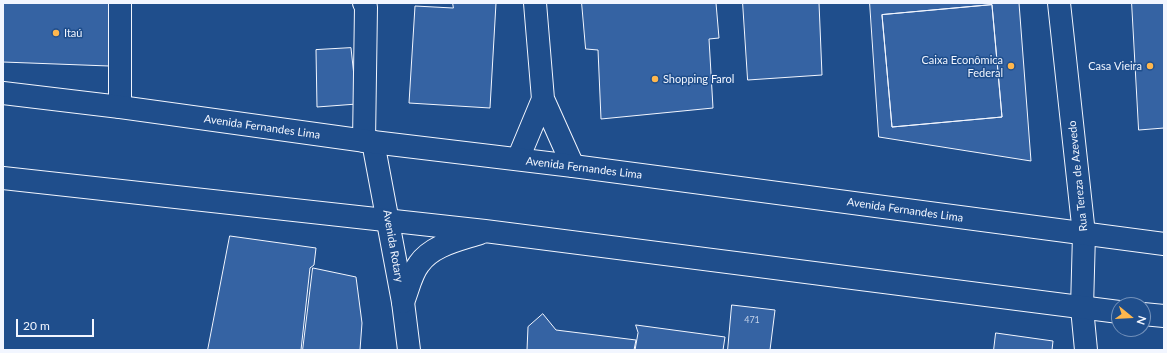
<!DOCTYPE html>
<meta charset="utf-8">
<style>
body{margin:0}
#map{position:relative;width:1167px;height:353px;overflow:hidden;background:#1f4e8c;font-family:Lato,sans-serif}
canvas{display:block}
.frame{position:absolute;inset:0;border:4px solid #f2f6ff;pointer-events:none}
.north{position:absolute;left:1111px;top:297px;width:40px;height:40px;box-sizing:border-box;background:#1f4e8c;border:1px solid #7391ba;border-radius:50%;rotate:108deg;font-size:11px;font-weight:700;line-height:16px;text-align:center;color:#f2f6ff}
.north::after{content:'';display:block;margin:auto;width:14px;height:18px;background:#ffb74d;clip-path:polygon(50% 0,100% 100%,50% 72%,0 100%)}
.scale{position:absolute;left:16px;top:319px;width:78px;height:18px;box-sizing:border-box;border:2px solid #f2f6ff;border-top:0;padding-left:5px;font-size:12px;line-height:14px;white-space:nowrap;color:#f2f6ff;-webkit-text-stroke:3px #1f4e8c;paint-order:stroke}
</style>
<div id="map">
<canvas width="1167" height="353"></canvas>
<div class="frame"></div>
<div class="north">N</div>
<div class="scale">20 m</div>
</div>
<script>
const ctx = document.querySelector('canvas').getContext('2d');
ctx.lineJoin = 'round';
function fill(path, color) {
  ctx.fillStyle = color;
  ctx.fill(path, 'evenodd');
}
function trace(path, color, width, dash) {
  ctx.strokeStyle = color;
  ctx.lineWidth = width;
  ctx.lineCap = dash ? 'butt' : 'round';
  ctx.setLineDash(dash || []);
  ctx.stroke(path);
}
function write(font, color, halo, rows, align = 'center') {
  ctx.font = font + ' Lato,sans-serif';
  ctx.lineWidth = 3;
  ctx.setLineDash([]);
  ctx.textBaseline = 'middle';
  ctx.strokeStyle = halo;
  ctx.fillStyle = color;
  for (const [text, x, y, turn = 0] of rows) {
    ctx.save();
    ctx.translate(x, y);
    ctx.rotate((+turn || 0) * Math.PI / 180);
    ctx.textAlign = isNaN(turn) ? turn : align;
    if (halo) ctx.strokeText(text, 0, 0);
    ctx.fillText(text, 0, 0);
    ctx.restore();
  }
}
const building = new Path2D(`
 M3,3H109V66L3,62Z
 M453,3H496L490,108L409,103L415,6L453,8Z
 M582,3H716L719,38L709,39L713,108L601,119L598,50L586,49Z
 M743,3H819L822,75L748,80Z
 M870,3H1019L1031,161L879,137ZM992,5L1002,117L892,127L882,15Z
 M1132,3H1164V128L1139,130Z
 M992,5L1002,117L892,127L882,15Z
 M351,48L357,104L317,107L316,50Z
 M230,236L316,248L314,265L310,268L301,350H208Z
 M313,268L356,277L362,323L360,350H303Z
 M732,305L775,310L770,350H728Z
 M543,314L556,330L636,340L634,350H527L528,327Z
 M636,325L725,337L723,350H635L638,333Z
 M996,333L1053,341L1052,350H994Z`);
fill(building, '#3563a3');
trace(building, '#f2f6ff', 1);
const minor = new Path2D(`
 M120,3V107
 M535,3L543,99L573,166
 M1059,3L1084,234
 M364,141L366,7L364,3
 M518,159L543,99`);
const tertiary = new Path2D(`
 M1084,234L1082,308L1086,350`);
const primary = new Path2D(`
 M373,142L403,302L409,350`);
const trunk = new Path2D(`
 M3,93L120,107L373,142L573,166L1164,244
 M3,178L485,231L1119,312
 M403,302C408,290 411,274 419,264C432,245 459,240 480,233
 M1143,314L1164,316`);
trace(minor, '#f2f6ff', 24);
trace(tertiary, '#f2f6ff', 24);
trace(primary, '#f2f6ff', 24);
trace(trunk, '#f2f6ff', 24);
trace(minor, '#1f4e8c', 22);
trace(tertiary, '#1f4e8c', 22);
trace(primary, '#1f4e8c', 22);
trace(trunk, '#1f4e8c', 22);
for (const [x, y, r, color] of [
 [56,33,4,"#ffb74d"],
 [1011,66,4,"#ffb74d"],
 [1150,66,4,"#ffb74d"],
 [655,79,4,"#ffb74d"]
]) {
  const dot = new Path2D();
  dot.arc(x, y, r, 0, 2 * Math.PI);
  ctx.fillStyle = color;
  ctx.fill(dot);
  trace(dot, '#1f4e8c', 1.5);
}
write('9px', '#c3d1e8', null, [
 ["471",752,320]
]);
write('11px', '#f2f6ff', '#1f4e8c', [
 ["Itaú",64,33],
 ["Caixa Econômica",1003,60,"right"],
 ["Federal",1003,73,"right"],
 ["Casa Vieira",1142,66,"right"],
 ["Shopping Farol",663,79]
], 'left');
write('11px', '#f2f6ff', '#1f4e8c', [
 ["Avenida Fernandes Lima",262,127,8],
 ["Avenida Fernandes Lima",584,168,7],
 ["Rua Tereza de Azevedo",1078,176,-96],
 ["Avenida Fernandes Lima",905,210,8],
 ["Avenida Rotary",393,246,80]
]);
</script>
